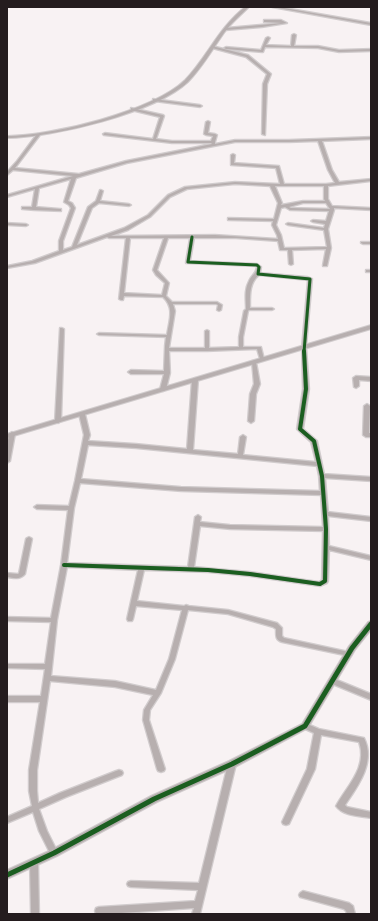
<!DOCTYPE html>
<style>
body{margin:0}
#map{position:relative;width:378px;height:921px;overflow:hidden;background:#f8f2f3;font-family:Arial,sans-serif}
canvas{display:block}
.frame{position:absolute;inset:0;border:8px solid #241c1e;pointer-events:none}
</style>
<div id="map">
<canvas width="378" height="921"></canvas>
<div class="frame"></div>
</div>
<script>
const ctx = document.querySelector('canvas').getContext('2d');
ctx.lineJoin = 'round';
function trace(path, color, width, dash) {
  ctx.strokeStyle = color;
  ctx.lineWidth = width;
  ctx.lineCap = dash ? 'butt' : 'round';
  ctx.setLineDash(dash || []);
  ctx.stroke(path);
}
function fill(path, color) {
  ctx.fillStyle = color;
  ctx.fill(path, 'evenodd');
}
const minor = new Path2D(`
 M272,7H279L371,23V25Z
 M264,20H281L287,23L262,27L226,30L224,29L226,28L282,23L265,22H264Z
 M294,34L296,35L294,46H318L339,50L371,49V51L339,52L318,48L265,47L263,52H262L226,49L224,48L226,47L261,50L266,38L268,37L270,38L266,45L291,46L292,35Z
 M212,46L248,55L271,74L267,84L265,135L262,134L263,84L267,74L246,57L212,48Z
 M153,99L200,105L202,106L200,107L154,101H153Z
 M131,108L163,115L164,116L156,139L172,141H211L213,136L206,135L204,134L206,122L208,121L210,122L208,133L215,134L217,135L215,142V144L235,140H289L371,137V139L322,141L332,170L339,182L371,179V181L328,186V199L332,206L371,208V210L334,208V210L328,229L331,248L327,266H323V265L326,249L292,250L293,264L291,265L289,264L288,250H280L278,241L236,238H194L190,261L257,264L261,267L260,273L307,277L312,279L306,347L309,389L303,429L317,441L324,474L371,477V481L325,478L328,512L371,517V521L328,516L329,546L371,556V560L329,550L328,581L327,583L320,586L250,576L208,572L144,570L137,601L184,606L186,605L189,606L228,610L277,623L282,628V636L284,638L349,652H351L352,654L351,656H349L282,642C275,640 276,635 276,629L273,627L228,614L188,610L175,659L161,693L150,710L149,720L165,769L164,771L161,772L158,771L157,769L143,720L144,710L153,695L115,687L50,681L37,770V791L38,803L60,793L116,771L119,770L122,771L123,773L122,775L66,797L39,809L47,831L58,853L57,855L54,856L51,855L39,831L33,812L7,823V817L32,806L29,791V770L40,702H7V696H41L45,669L7,668V664H45L51,622L7,621V617L51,618L61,565L68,510L37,509L34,507L37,505L69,506L75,481L84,435L79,414L82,412L85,414L90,435L88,441L136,444L187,449L192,380L195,378L198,380L193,450L238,454L240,437L243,435L246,437L243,455L316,462L311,442L297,429L303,389L302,347L308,280L259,275C249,283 250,296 250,308H272L274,309L272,310H249L248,311L243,337V347H261L264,359V360H260V359L257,349L207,351H169L170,373L166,389L163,391L160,389L164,374H131L128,372L131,370L164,371L165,346L166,337L99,335L97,334L99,333L167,335C169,321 175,308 163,297L124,296L123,300H121L119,299L126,238H109L107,237L35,263L7,268V266L32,261L59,251V241L71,208L69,205L64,202L71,179L39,188L36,207L60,209H61V211L34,210L22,209V207H32L35,189L7,197V195L73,176L13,170L7,175V172L17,161L37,134L40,135L15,168L79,174L126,161L212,144L211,143H172L104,135L103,134L105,133L153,139L160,117L131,110ZM318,141L328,170L335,183L326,184H284L279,166L234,163L235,155L233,154L231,155V165L276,168L280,184L235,182L185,187L168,195L148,215L124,228L77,245L92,208L99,203L129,206L131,205L129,204L100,201L103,191L101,190H100L96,201L88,207L72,247L63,250V241L75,208L72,203L68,201L76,178L127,163L235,142H289ZM235,184L270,186L278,203L274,219L229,218H228V220L273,221L272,225L277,235L278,239L215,235L111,236L128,230L150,217L170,197L187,189ZM275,186H324V199L325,201H303L281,205L282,203ZM303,203H326L330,209L291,208L289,207ZM285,207L290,210L329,211L326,221L313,220L311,221L313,222L325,224L324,228L288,223L286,224L288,225L324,230L327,247L284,248L281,235L276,225L281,208ZM130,238H164L153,270L156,275L165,283L162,295L124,293ZM168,238H190L186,262V263L256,266L257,267C255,276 252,274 249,281C244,290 246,300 246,309L244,311L239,337V347L209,348V331L207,330L205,331V348H169L175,311L173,304H216L218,305L217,310L219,311L221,310L222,305L217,302H172L166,296L169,283L157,270ZM88,445L136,448L317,466L319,476L320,491L181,487L81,479ZM80,483L181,491L321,495L323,527L230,525L200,522L201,517L198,515L195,517L188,567L67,563L74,508ZM200,526L230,529L323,531L322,580L319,582L250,572L194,567ZM67,567L138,570L127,619L128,621H132L133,619L136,606L182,610L169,659L156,690L115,681L51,676L57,620Z
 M7,223L26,224L28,225L26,226L7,225Z
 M361,242H371V244H363L361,243Z
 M366,270H371V272H366Z
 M60,328H62L64,329L61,421L58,423L55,421Z
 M252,361H254L256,362L260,384L256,394L254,421L251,423L248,421L250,394L254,384L252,362Z
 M356,376L371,377V381L359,380V386L356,388L354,387L353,378Z
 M367,404L370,406L369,433H371V437H366L363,435L364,406Z
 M12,432L15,434L10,461L7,463V446L9,434Z
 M29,537L31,538L32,539L25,574C20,580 14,578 7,577V573L18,574L19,573L26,539L27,538Z
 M332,678L371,694V700L330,683L329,681L330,679Z
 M305,723L319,729L364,738C376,762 358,786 345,805L347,807L371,812V818C360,816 343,816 336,806C347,786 368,767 359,742L321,735L315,769L289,824L286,825L283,824L282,822L307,769L314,733L303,728L302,726L303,724Z
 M232,761L235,762L236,764L200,914H192L194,908L107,914H96L95,911L96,908L99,907L195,901L198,890L131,887L128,886L127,884L128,882L131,881L199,883L228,764L229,762Z
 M34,859L37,860L38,862L39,914H31L30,862L31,860Z
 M303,891L349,903L353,906L355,914H347L346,911L344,909L300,897L299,895L300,893Z`);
const tertiary = new Path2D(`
 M245,7H249C240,16 231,23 224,33C212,50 202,68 188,82C155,113 52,138 7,138V136C51,136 153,111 185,80C207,57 219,27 245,7Z
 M371,325V329L7,438V434Z
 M371,621V630L355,650L308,728L235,767L157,802L57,856L7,879V870L51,850L151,796L229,761L302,724L349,646L368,622Z`);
trace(minor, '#d1cccd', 2.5);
trace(tertiary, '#d1cccd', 2);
fill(minor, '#b7afaf');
fill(tertiary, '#b7afaf');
trace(new Path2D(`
 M192,237L188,262L257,265L259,267L258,274L310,279L304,352`), '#1b5e20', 3);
trace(new Path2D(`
 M64,565L208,570L250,574L320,584L325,581L326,529L322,476L314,441L300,429L306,389L304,351`), '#1b5e20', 4);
trace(new Path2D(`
 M7,875L54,853L154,799L232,764L305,726L352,648L371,624`), '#1b5e20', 5);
</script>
